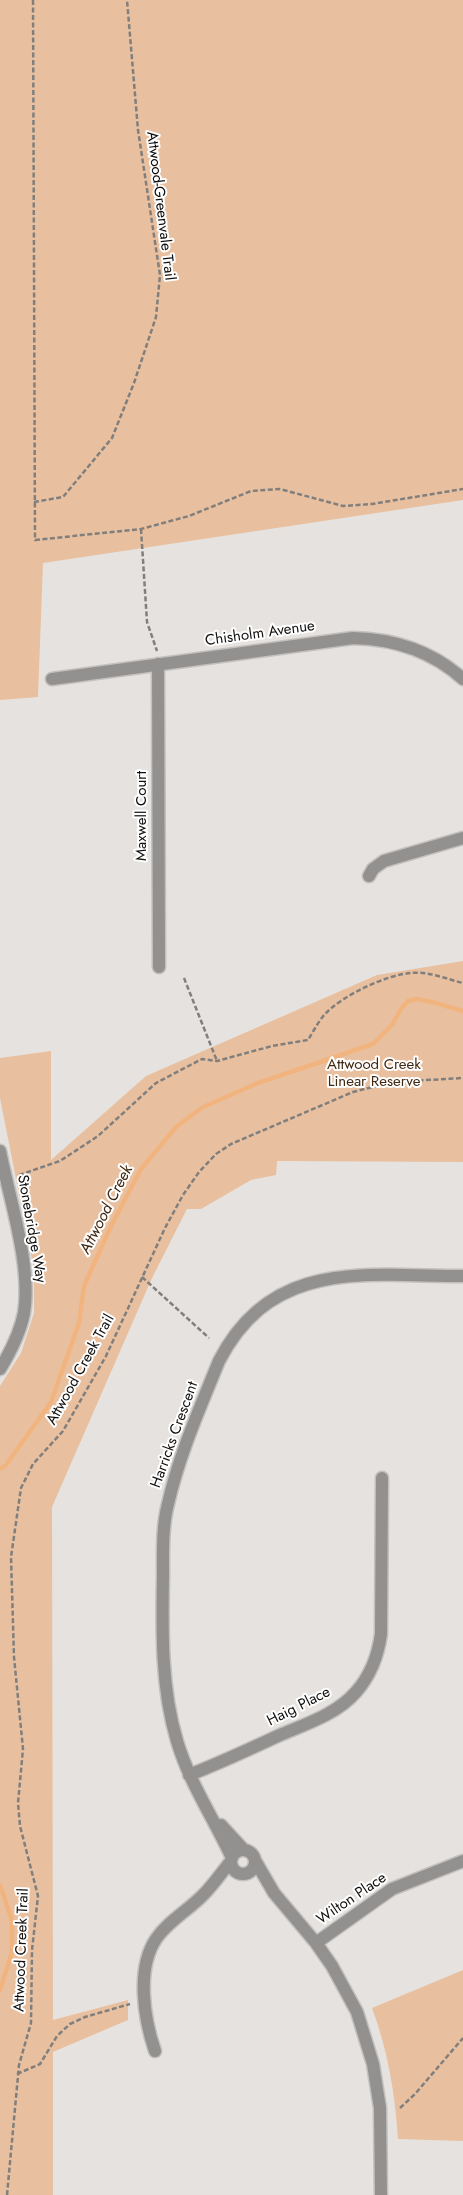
<!DOCTYPE html>
<style>
body{margin:0}
canvas{display:block;background:#e5e2df}
</style>
<canvas width="463" height="2195"></canvas>
<script>
const ctx = document.querySelector('canvas').getContext('2d');
ctx.lineJoin = 'round';
function fill(path, color) {
  ctx.fillStyle = color;
  ctx.fill(path, 'evenodd');
}
function trace(path, color, width, dash) {
  ctx.strokeStyle = color;
  ctx.lineWidth = width;
  ctx.lineCap = dash ? 'butt' : 'round';
  ctx.setLineDash(dash || []);
  ctx.stroke(path);
}
function write(font, color, halo, rows, align = 'center') {
  ctx.font = font + ' Jost,sans-serif';
  ctx.lineWidth = 4;
  ctx.setLineDash([]);
  ctx.textBaseline = 'middle';
  ctx.strokeStyle = halo;
  ctx.fillStyle = color;
  for (const [text, x, y, turn = 0] of rows) {
    ctx.save();
    ctx.translate(x, y);
    ctx.rotate((+turn || 0) * Math.PI / 180);
    ctx.textAlign = isNaN(turn) ? turn : align;
    if (halo) ctx.strokeText(text, 0, 0);
    ctx.fillText(text, 0, 0);
    ctx.restore();
  }
}
fill(new Path2D(`
 M0,0H463V500L43,563L38,697L0,700Z
 M463,961V1162L277,1161L276,1175L251,1180L201,1209H187L152,1278L52,1507L53,2020L128,2000V2020L53,2052V2195H0V1386L21,1353L34,1313V1270L0,1098V1058L51,1051V1160L146,1076L377,975Z
 M463,1970V2141L398,2139C395,2093 388,2051 372,2008Z`), '#e9c09f');
trace(new Path2D(`
 M0,1469L6,1465L51,1402L79,1323L84,1286L111,1226L141,1169L177,1126L203,1107L258,1083L373,1044L392,1025L401,1009L408,1001L416,999L432,1002L463,1011
 M0,1885L12,1920V1952L0,1990`), '#f1b47f', 4.5);
const street = new Path2D(`
 M158,664L159,967
 M52,679L353,638C394,639 432,651 463,679
 M369,876L373,869L384,861L463,838
 M0,1151C9,1198 32,1266 24,1313C20,1333 11,1351 0,1369
 M189,1775C220,1763 250,1749 280,1735C306,1724 337,1714 356,1692C371,1675 378,1656 381,1634L382,1478
 M221,1825L244,1850
 M231 1862a12 12 0 1 1 24 0a12 12 0 1 1-24 0Z
 M232,1858C214,1819 189,1782 177,1741C161,1688 162,1631 163,1576C163,1552 162,1527 168,1504C179,1455 200,1408 219,1361C272,1258 365,1276 463,1276
 M256,1862L274,1893L316,1943L332,1966L357,2012L373,2064L380,2108L381,2195
 M316,1943L392,1889L463,1861
 M155,2051C144,2019 136,1969 156,1939C168,1921 189,1910 204,1894C214,1884 222,1872 231,1861`);
trace(street, '#c3c0be', 15);
trace(new Path2D(`
 M33,0L35,540L141,529L189,516L251,491L280,489L343,506L372,504L463,489
 M34,502L63,497L112,438L134,383L156,317L160,275L138,130L127,0
 M141,529L147,622L157,651
 M184,978L217,1061
 M19,1175L60,1161L98,1136L156,1083L202,1059L217,1061L272,1046L308,1040C313,1032 318,1022 325,1014C342,996 385,975 411,973C429,971 446,979 463,983
 M142,1277L209,1338
 M17,2074L40,2064L57,2036L70,2024L85,2017L130,2004
 M400,2108L415,2094L463,2038
 M7,2195L19,2065L31,2023L32,1950L38,1896L20,1826L18,1803L23,1749L14,1657L11,1557L21,1488L33,1464L63,1431L106,1356L165,1228L183,1195L199,1172L216,1154L231,1144L353,1092L392,1082L463,1078`), '#817f7d', 2.5, [5, 2.5]);
trace(street, '#929190', 12);
write('15px', '#100f0e', '#fff', [
 ["Attwood-Greenvale Trail",160,206,83],
 ["Chisholm Avenue",260,634,-8],
 ["Maxwell Court",142,816,-90],
 ["Stonebridge Way",31,1229,80],
 ["Attwood Creek Trail",81,1370,-61],
 ["Harricks Crescent",175,1435,-70],
 ["Haig Place",299,1707,-27],
 ["Wilton Place",352,1899,-34],
 ["Attwood Creek Trail",22,1950,-88]
]);
write('15px', '#412810', '#fff', [
 ["Attwood Creek",374,1065],
 ["Linear Reserve",374,1082]
]);
write('italic 16px', '#402710', '#fff', [
 ["Attwood Creek",107,1210,-63]
]);
</script>
